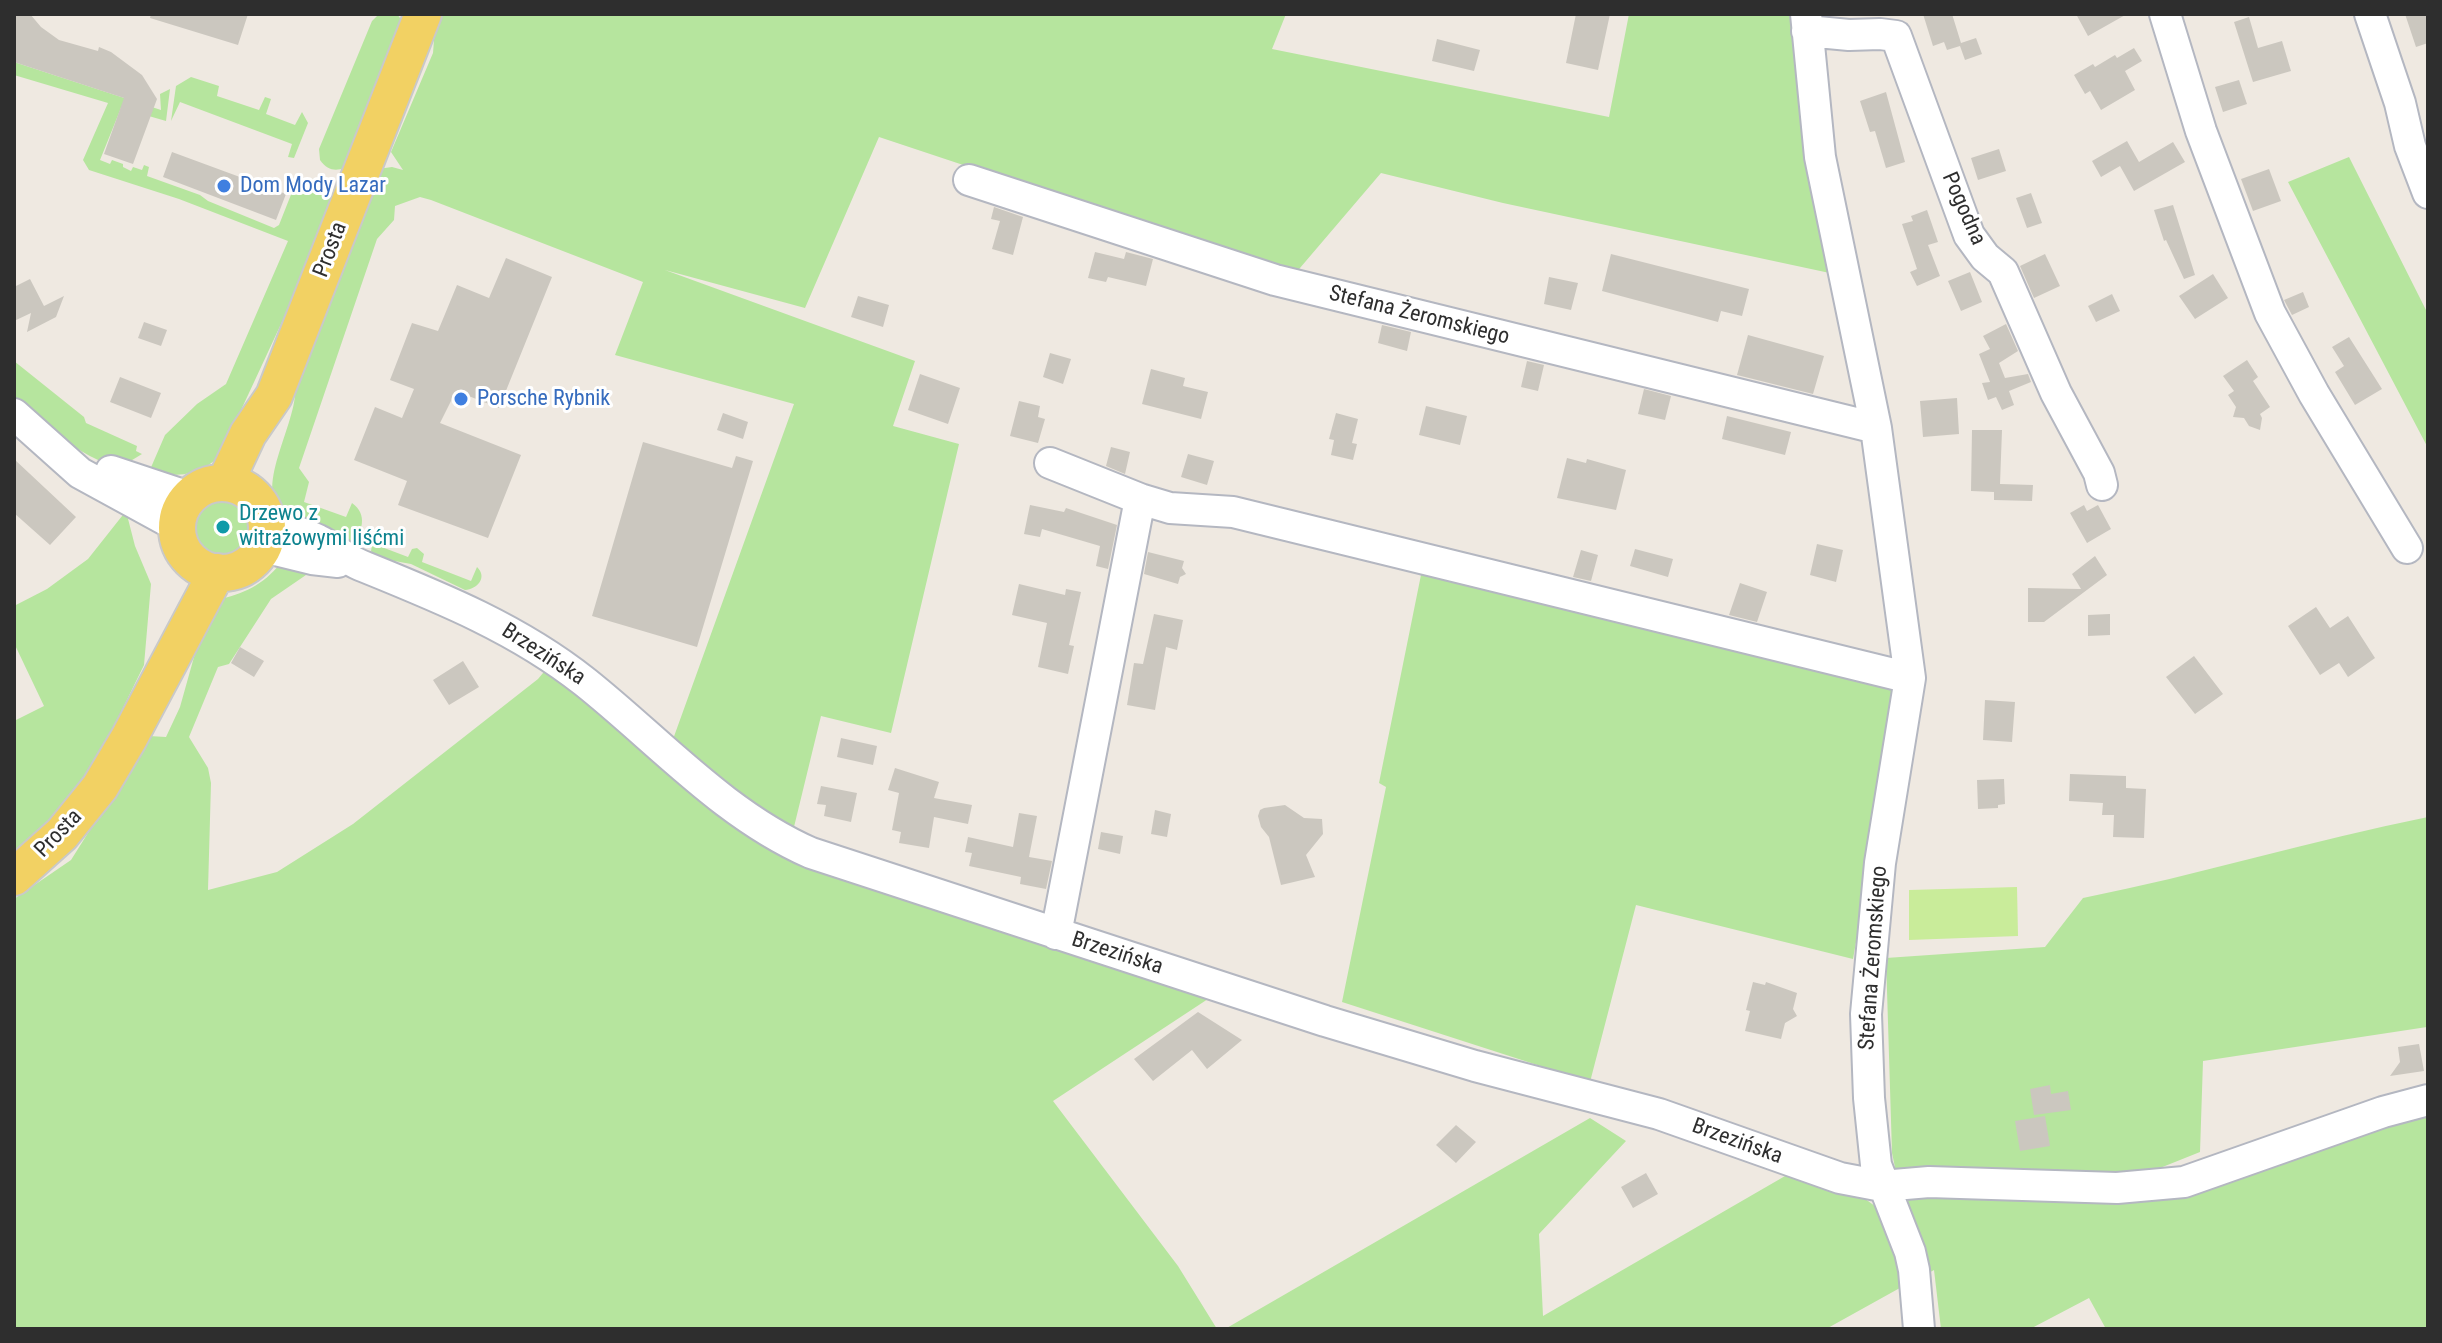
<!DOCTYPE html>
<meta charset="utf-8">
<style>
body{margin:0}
#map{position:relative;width:2442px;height:1343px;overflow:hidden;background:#efe9e1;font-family:"Roboto Condensed",sans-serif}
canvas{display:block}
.frame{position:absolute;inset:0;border:16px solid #2e2e2e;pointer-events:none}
</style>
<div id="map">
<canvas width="2442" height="1343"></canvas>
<div class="frame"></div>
</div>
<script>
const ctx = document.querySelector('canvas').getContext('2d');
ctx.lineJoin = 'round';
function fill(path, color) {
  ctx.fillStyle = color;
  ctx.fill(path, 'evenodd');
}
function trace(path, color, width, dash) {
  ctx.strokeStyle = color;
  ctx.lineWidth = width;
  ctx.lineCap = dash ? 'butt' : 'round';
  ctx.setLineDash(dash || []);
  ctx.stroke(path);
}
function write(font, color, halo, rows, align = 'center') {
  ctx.font = font + ' "Roboto Condensed",sans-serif';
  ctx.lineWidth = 6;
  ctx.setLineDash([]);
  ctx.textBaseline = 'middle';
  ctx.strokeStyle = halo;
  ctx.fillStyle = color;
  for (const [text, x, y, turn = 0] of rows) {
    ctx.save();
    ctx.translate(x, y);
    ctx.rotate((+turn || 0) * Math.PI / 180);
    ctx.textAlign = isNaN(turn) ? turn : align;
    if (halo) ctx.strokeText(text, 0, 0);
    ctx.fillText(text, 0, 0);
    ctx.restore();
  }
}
fill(new Path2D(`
 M379,14H397L403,22L354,163C341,171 330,174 320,160L319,149L372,21Z
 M436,14H1286L1272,49L1609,117L1629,14H1797L1839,275L1503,203L1381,173L1294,275L879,137L805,308L665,270L915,361L893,426L959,444L891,733L821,716L793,831L672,742L794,404L615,355L643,282L431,200L420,197L395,206L394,220L377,239L299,468L309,482L304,502L346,517L352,503C368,514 363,533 350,545C330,537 303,530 286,518C249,492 299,423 295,386L378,169L392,167L403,170L391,152L433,53Z
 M14,62L161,110L160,94L170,89L166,121L121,108L100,160L110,164L112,160L123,164V167L131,171L133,167L142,170L144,165L149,167L147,176L200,195L208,201L274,228L279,225L294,187L307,181L328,189L335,196L301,281L222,451C206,476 176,478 149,472L165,435L197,404L226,384L288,241L179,199L89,170L83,160L108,103L14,75Z
 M191,77L219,86L217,96L259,110L265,97L271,99L266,114L295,125L302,112L308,123L294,158L288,157L292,144L180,102L171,121L176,86Z
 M2349,157L2428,314V448L2288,182Z
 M14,361L84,417L86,423L137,446L136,451L142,454L119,468C78,455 44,427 14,396Z
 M192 528a31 31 0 1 1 62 0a31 31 0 1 1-62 0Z
 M126,511L135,546L151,584L144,665L101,753L66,804L14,855V721L44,706L14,643V606L47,589L88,559Z
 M385,531L379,546L408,557L412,549L417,548L424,554L422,562L471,581L477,567C488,578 477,589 465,590L411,564L378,558L371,551L373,539Z
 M280,564L306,571V575L271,599L229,664L218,667L189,737L208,768L211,783L208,890L277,872L353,824L538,679L548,667L727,812L1211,997L1053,1101L1178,1266L1217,1329H14V899L71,860L149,736L166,737L180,707L194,657L217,600C243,594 263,585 280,564Z
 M1422,570L1901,690L1853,959L1636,905L1590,1082L1342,1002L1386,787L1379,783Z
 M2428,817V1030L2427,1027L2203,1061L2200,1152L2135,1178L1896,1172L1892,1153L1886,958L2045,947L2083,898C2199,875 2312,840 2428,817Z
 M2428,1083V1329H2106L2089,1298L2030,1329H1941L1934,1270L1925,1275L1898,1193L2157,1194L2373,1101Z
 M1590,1118L1626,1141L1539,1234L1543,1316L1792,1172C1831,1184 1872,1190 1893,1229C1901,1245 1903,1267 1907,1284L1826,1329H1225Z`), '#b6e59e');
fill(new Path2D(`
 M2017,887L2018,936L1909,940V890Z`), '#c9ec9a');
fill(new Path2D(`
 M14,14H30L41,27L59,40L98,51L99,47L111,52L142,75L157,99L133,164L104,154L124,98L14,62Z
 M151,14H248L238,45L150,18Z
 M1576,14H1610L1598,70L1566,63Z
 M1923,14H1952L1961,43L1976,38L1982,54L1965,60L1960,46L1947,50L1944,42L1933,46Z
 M2076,14H2127L2088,36Z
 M2405,14H2428V43L2416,47Z
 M2249,17L2258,48L2282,41L2291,71L2253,82L2234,22Z
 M1437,39L1480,50L1474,71L1432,61Z
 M2134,48L2142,61L2125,71L2135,90L2101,110L2090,91L2085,94L2074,75L2093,64L2095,67L2115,55L2117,58Z
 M2239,80L2247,104L2223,112L2215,87Z
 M1886,92L1905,162L1886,168L1875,131L1870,132L1860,101Z
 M2127,141L2139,162L2173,142L2185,162L2134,191L2120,166L2101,177L2092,161Z
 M1999,149L2006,171L1978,180L1971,158Z
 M172,152L286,194L276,220L163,177Z
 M2269,169L2281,201L2253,211L2241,179Z
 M2031,193L2042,223L2027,228L2016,198Z
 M2173,205L2195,275L2184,279L2166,240L2164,241L2154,210Z
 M994,207L1023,217L1013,255L992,249L1000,221L991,219Z
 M1927,210L1938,242L1928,245L1940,276L1917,286L1910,272L1917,269L1902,224L1913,221L1911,216Z
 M1095,252L1124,259L1126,252L1153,259L1146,286L1108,277L1106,282L1088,278Z
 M1611,254L1749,289L1742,316L1721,311L1718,322L1602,291Z
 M2045,254L2060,286L2034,298L2020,266Z
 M506,258L552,277L499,408L456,391L440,423L521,455L488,538L398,505L407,481L354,460L375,407L402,418L414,389L390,380L412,323L438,331L457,285L489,298Z
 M1970,272L1982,302L1961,311L1948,281Z
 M2213,274L2228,298L2195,319L2179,296Z
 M1549,277L1578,283L1571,310L1544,304Z
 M30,279L44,306L64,296L56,317L27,332L31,313L14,321V287Z
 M2303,292L2309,307L2292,315L2284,300Z
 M2112,294L2120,311L2096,322L2088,306Z
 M858,296L889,305L883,327L851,317Z
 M144,322L167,330L161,346L138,338Z
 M2006,324L2018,351L1999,363L2005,378L2028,374L2031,382L2009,391L2014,405L2002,410L1996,397L1988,400L1982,383L1990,382L1979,354L1990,349L1983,336Z
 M1382,325L1411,332L1407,351L1378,343Z
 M1748,335L1824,356L1813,394L1737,375Z
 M2349,337L2382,389L2355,405L2335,372L2344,366L2332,347Z
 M1050,353L1071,359L1063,384L1043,377Z
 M2247,360L2258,377L2253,381L2270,407L2260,414L2262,418L2260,430L2249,426L2244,418L2233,417L2236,407L2228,395L2234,391L2223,376Z
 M1527,361L1544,365L1538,391L1521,387Z
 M1151,369L1185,378L1183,386L1208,392L1201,419L1142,404Z
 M920,374L960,388L948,424L908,410Z
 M120,377L161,393L151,418L110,402Z
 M1644,389L1671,396L1665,420L1638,414Z
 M1957,398L1959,434L1923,437L1920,401Z
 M1019,401L1040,406L1038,417L1045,419L1038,443L1010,436Z
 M1426,406L1467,416L1460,445L1419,435Z
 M723,413L748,422L743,439L717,430Z
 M1336,413L1358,419L1352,443L1357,444L1353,460L1331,455L1334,440L1329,439Z
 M1727,416L1791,432L1785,455L1722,439Z
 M1972,430H2002L2000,484L2033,485L2032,501L1994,500V492L1971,491Z
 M643,442L732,468L736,456L753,461L697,647L592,616Z
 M1111,447L1130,452L1125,474L1106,466Z
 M1188,454L1214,461L1207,485L1181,477Z
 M1567,458L1586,463L1587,459L1626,470L1616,510L1557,498Z
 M14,459L76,517L50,545L14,513Z
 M1030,505L1064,512L1066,508L1117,525L1108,569L1096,566L1100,546L1042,529L1040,537L1024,534Z
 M2084,505L2087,511L2098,505L2111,529L2087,543L2070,513Z
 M1817,544L1843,550L1836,582L1810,575Z
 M1635,549L1673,559L1668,577L1630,566Z
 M1581,550L1598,555L1591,581L1573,577Z
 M1148,552L1184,561L1182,568L1186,574L1180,577L1178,584L1144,574Z
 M2095,556L2107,575L2044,622H2028V588L2081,589L2072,574Z
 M1740,583L1767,592L1757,622L1729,615Z
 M1019,584L1065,595L1066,589L1081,592L1069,645L1074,646L1068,674L1038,667L1047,623L1012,615Z
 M2316,607L2330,628L2348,616L2375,658L2348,677L2339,663L2320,675L2288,626Z
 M1154,614L1183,620L1177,650L1166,647L1155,710L1127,705L1134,663L1143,664Z
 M2110,614V635L2088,636V615Z
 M240,647L264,661L254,677L231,663Z
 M2194,656L2223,694L2195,714L2166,677Z
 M463,661L479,687L449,705L433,680Z
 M1985,700L2015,702L2012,742L1983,740Z
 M841,738L877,746L873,765L837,757Z
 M895,768L939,782L934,798L972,805L968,824L934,817L929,848L899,843L901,832L892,830L899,793L888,790Z
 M2070,774L2126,776V788L2146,789L2144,838L2113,837L2114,815H2102L2103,803L2069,801Z
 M2004,779L2005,804L1998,805V808L1978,809L1977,780Z
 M821,786L857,793L851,822L824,816L826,805L817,804Z
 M1285,805L1304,818L1322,819L1323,834L1306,855L1315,877L1281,885L1269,837L1261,827L1258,816L1260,810L1264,808Z
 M1155,810L1171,814L1167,837L1151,834Z
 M1019,813L1037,816L1029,857L1052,861L1046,889L1020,884L1021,877L969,866L972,853L965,852L968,837L1013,847Z
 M1101,832L1123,836L1120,854L1098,849Z
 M1753,982L1765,985L1766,982L1797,993L1793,1009L1797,1016L1785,1023L1781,1039L1745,1031L1750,1011L1746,1010Z
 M1198,1012L1242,1040L1207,1069L1192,1050L1153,1081L1134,1059Z
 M2419,1044L2424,1071L2390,1076L2400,1062L2398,1047Z
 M2050,1085L2051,1094L2068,1091L2071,1110L2034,1115L2030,1089Z
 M2045,1116L2050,1146L2020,1151L2015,1121Z
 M1456,1125L1476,1142L1456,1163L1436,1145Z
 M1646,1173L1658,1194L1633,1208L1621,1187Z`), '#cbc7bf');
const minor = new Path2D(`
 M1806,14L1820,157L1876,428L1910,678L1880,863L1866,1014L1869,1098L1876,1165L1910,1252L1914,1270L1919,1329
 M2165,14L2201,131L2270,313L2314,394L2407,548
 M2370,14L2400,103L2410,146L2428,193
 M1807,31L1849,35L1880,34L1896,36L1969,235L1985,257L2003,272L2056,393L2099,473L2102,485
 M969,180L1275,280L1876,428
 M14,414L80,473L177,526
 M1050,463L1140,499L1170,508L1233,512L1910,678
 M111,471L189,497
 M266,523C283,528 302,532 318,540C333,547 345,559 360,565C439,597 517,628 585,682C658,740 724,815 811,853L1325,1021L1475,1066L1659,1114L1840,1178L1882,1186L1929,1182L2117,1188L2184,1182L2383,1112L2428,1100
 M263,547L312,559L338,562
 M1056,934L1140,499`);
const major = new Path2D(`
 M225,483L248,434L274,396L423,14
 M177 528a45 45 0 1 1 90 0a45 45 0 1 1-90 0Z
 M14,877L62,834L100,787L129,738L217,572`);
trace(minor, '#b4b7c1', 34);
trace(major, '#c9c9c9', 40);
trace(minor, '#fff', 30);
trace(major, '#f2d163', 36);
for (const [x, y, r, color] of [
 [224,186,8,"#3f7fe0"],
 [461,399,8,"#3f7fe0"],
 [223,527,8,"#0f9aa8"]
]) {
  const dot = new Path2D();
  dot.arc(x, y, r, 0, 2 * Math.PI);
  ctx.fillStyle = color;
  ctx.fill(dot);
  trace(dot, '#fff', 3);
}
write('22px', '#366cbe', '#fff', [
 ["Dom Mody Lazar",240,186],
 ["Porsche Rybnik",477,399]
], 'left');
write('22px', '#2e2e2e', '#fff', [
 ["Pogodna",1963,209,66],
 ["Prosta",331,250,-69],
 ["Stefana Żeromskiego",1419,316,14],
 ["Brzezińska",543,655,33],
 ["Prosta",59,834,-46],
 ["Brzezińska",1117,954,18],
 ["Stefana Żeromskiego",1874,958,-86],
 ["Brzezińska",1737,1142,20]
]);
write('22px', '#0d838f', '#fff', [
 ["Drzewo z",239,514],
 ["witrażowymi liśćmi",239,539]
], 'left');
</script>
